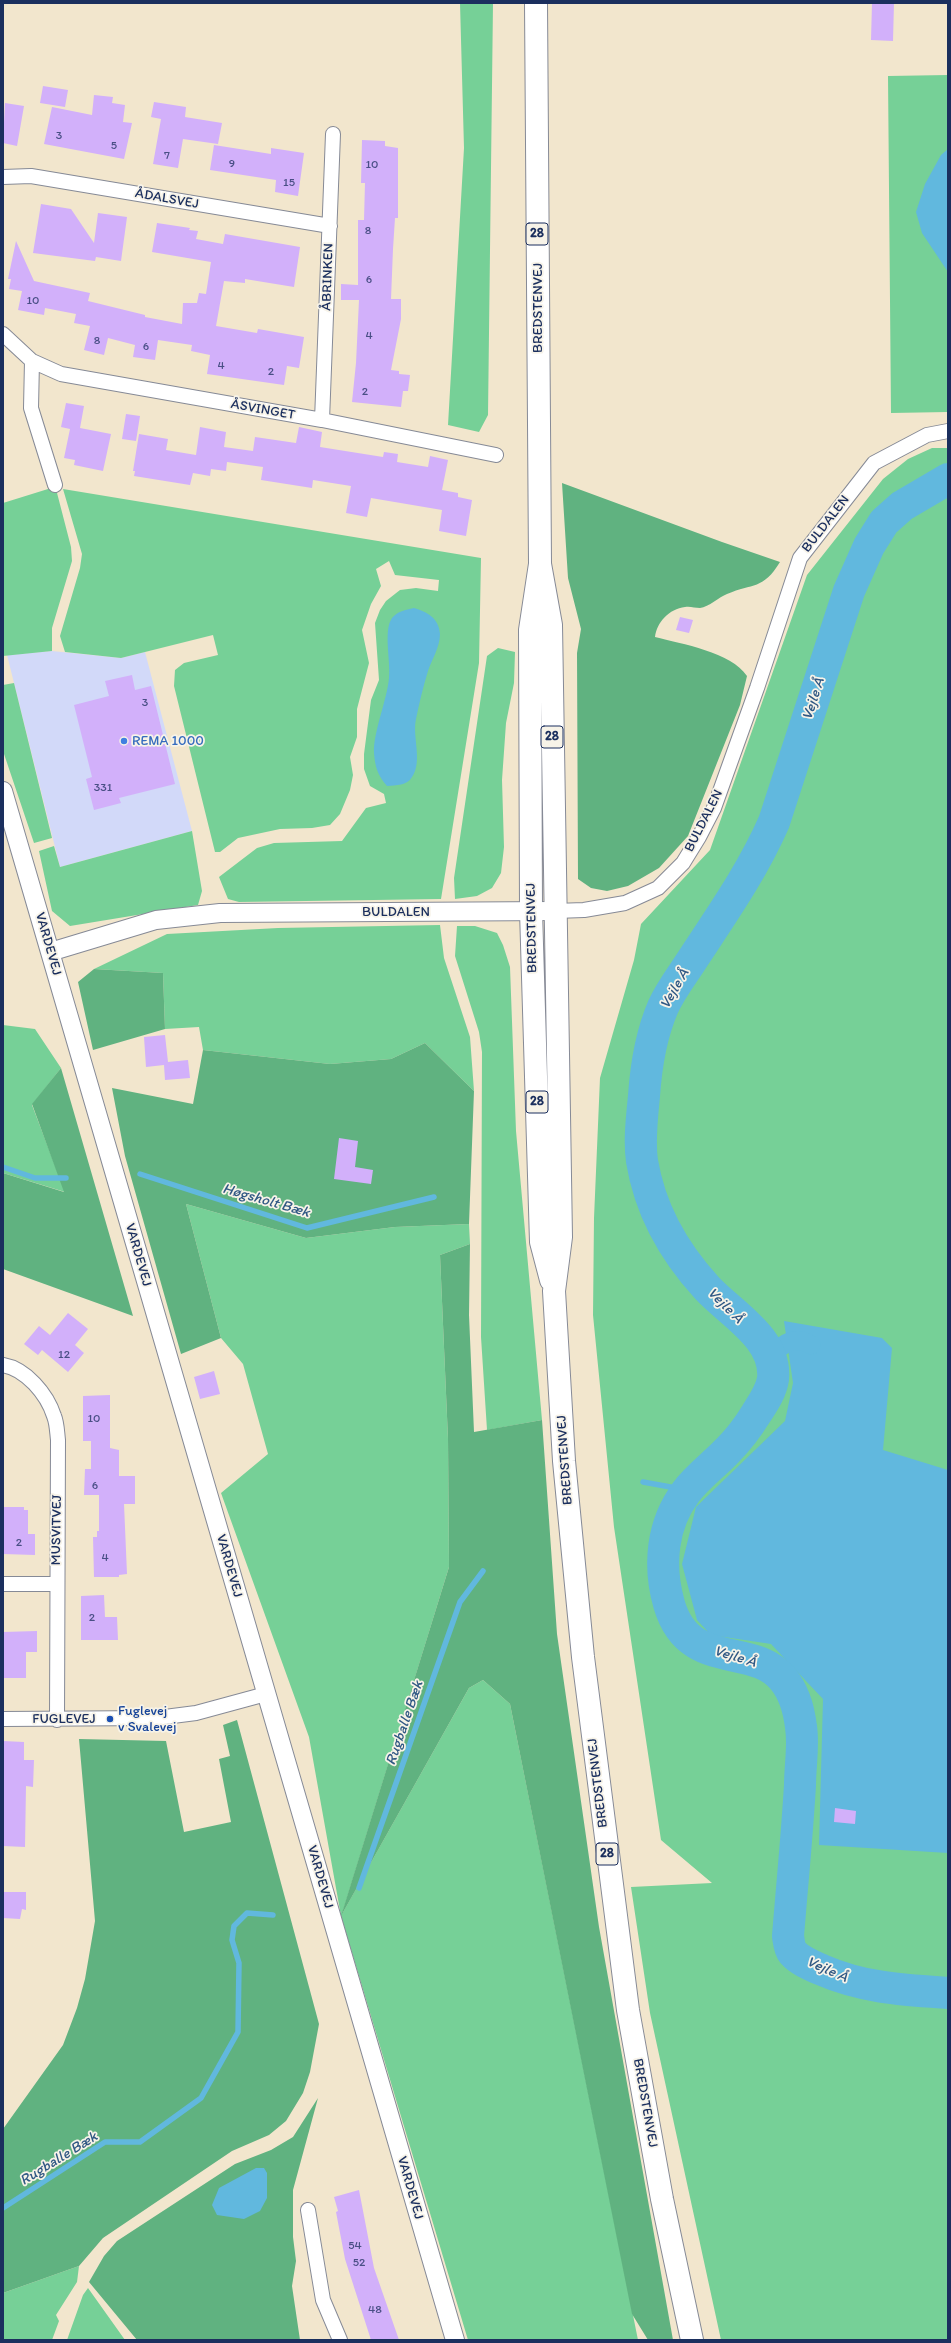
<!DOCTYPE html>
<meta charset="utf-8">
<style>
body{margin:0}
#map{position:relative;width:951px;height:2343px;overflow:hidden;background:#f2e6cd;font-family:Itim,sans-serif}
canvas{display:block}
.frame{position:absolute;inset:0;border:4px solid #1b2f5e;pointer-events:none}
</style>
<div id="map">
<canvas width="951" height="2343"></canvas>
<div class="frame"></div>
</div>
<script>
const ctx = document.querySelector('canvas').getContext('2d');
ctx.lineJoin = 'round';
function fill(path, color) {
  ctx.fillStyle = color;
  ctx.fill(path, 'evenodd');
}
function trace(path, color, width, dash) {
  ctx.strokeStyle = color;
  ctx.lineWidth = width;
  ctx.lineCap = dash ? 'butt' : 'round';
  ctx.setLineDash(dash || []);
  ctx.stroke(path);
}
function write(font, color, halo, rows, align = 'center') {
  ctx.font = font + ' Itim,sans-serif';
  ctx.lineWidth = 3.5;
  ctx.setLineDash([]);
  ctx.textBaseline = 'middle';
  ctx.strokeStyle = halo;
  ctx.fillStyle = color;
  for (const [text, x, y, turn = 0] of rows) {
    ctx.save();
    ctx.translate(x, y);
    ctx.rotate((+turn || 0) * Math.PI / 180);
    ctx.textAlign = isNaN(turn) ? turn : align;
    if (halo) ctx.strokeText(text, 0, 0);
    ctx.fillText(text, 0, 0);
    ctx.restore();
  }
}
fill(new Path2D(`
 M52,651L121,658L145,652L192,831L60,867L7,655Z`), '#d2d9f9');
fill(new Path2D(`
 M460,3H493L488,415L479,432L448,425L464,148Z
 M948,75V412L891,413L888,76Z
 M932,448H948V2340H721L650,2013L631,1887L712,1883L661,1840L614,1527L593,1315L594,1218L600,1078L634,960L641,924L710,850L807,575L883,479L908,459Z
 M48,489H56L71,547L72,561L52,628V651L3,656V503Z
 M63,489L481,558L479,663L441,899L239,902L228,899L219,877L257,848L274,843L342,841L366,808L386,803L384,794L370,786L364,769V754L371,700L379,680L375,623L380,610L386,601L400,590L416,588L438,591L439,580L395,575L389,561L376,569L381,586L371,604L362,630L369,663L357,709V737L350,757L353,775L350,790L340,814L330,825L312,828L280,829L238,838L220,852H215L174,686L175,670L184,663L218,655L213,635L121,658L65,652L60,636L80,568L82,554Z
 M498,648L515,652L514,683L506,723L502,780L504,847L501,873L492,888L477,896L455,899L454,878L487,656Z
 M14,683L52,838L34,843L3,751V685Z
 M192,831L202,891L198,905L70,926L52,911L39,851L54,846L60,867Z
 M440,925L444,958L470,1037L474,1091L425,1043L391,1059L330,1064L203,1050L199,1027L165,1029L163,973L94,969L167,934L278,928Z
 M457,926H475L497,933L503,945L510,967L516,1131L542,1420L487,1430L481,1337L482,1052L479,1032L455,956Z
 M3,1025L35,1029L61,1068L32,1105L65,1192L3,1173Z
 M186,1204L306,1238L395,1227L469,1224L470,1244L440,1255L448,1439L449,1567L342,1914L469,1688L483,1680L510,1704L638,2340H468L341,1916L309,1737L221,1493L268,1454L243,1364L221,1338Z
 M79,2266L77,2282L56,2315L59,2321L52,2340H3V2293Z
 M88,2288L125,2340H67L83,2295Z`), '#76d097');
fill(new Path2D(`
 M562,483L722,542L780,562C763,590 753,583 727,594C719,597 709,607 700,608C695,608 690,606 685,607C669,609 657,622 655,637C682,644 731,652 747,676L740,705L688,836L659,868L628,886L607,891L591,888L578,879L577,653L581,629L568,578Z
 M94,969L163,973L165,1029L93,1050L78,982Z
 M425,1043L474,1091L469,1224L395,1227L306,1238L186,1204L221,1338L181,1354L125,1156L112,1088L193,1104L203,1050L330,1064L391,1059Z
 M61,1068L133,1316L3,1269V1173L64,1192L32,1104Z
 M470,1244L469,1315L474,1432L542,1420L557,1634L599,1927L673,2340H648L632,2314L510,1704L483,1680L469,1688L341,1916L449,1567L448,1439L440,1255Z
 M237,1720L319,2024L310,2072L303,2093L286,2121L269,2135L232,2151L103,2238L79,2266L3,2293V2129L63,2045L77,2008L85,1979L95,1921L79,1739L166,1741L184,1832L231,1822L219,1759L230,1756L223,1725Z
 M318,2098L293,2190V2237L296,2261L292,2286L300,2340H137L89,2282L104,2256L117,2241L235,2164L271,2150L293,2137Z`), '#60b280');
fill(new Path2D(`
 M948,149V272L922,233L916,212L925,184L941,155Z
 M414,608C427,612 439,618 440,634C440,647 432,659 428,671C423,687 419,704 416,719C412,737 423,761 412,777C407,786 396,785 387,786C378,776 375,767 374,753C373,733 387,700 389,678C391,661 383,631 392,618C398,611 405,610 414,608Z
 M784,1321L882,1338L892,1348L883,1450L948,1470V1853L819,1845L823,1699L771,1644L711,1635L697,1620L682,1564L696,1507L785,1421L793,1383Z
 M256,2168H264L267,2173V2198L260,2211L244,2219L217,2215L212,2205L219,2188Z`), '#61b8de');
trace(new Path2D(`
 M3,1167L35,1178H66
 M140,1174L307,1228L434,1197
 M643,1482L687,1490
 M359,1888L460,1602L483,1571
 M3,2208L105,2142H140L201,2098L238,2032L239,1963L232,1940L234,1926L247,1913L273,1915`), '#61b8de', 5.5);
trace(new Path2D(`
 M771,1356C783,1343 795,1335 811,1345`), '#61b8de', 19);
trace(new Path2D(`
 M948,479L902,506L884,522L869,546L849,591L774,822C753,870 723,913 694,957C684,973 671,989 663,1007C651,1035 646,1066 644,1096C642,1117 639,1140 642,1161C650,1210 674,1252 707,1288C731,1314 777,1338 773,1379C771,1392 763,1403 756,1414C748,1427 739,1439 728,1450C715,1464 698,1476 686,1492C662,1524 658,1565 669,1604C689,1673 752,1641 783,1679C794,1692 799,1710 801,1727C804,1745 800,1766 800,1785C797,1836 792,1886 788,1936C789,1942 789,1948 793,1953C800,1961 813,1966 822,1970C863,1988 904,1990 948,1993`), '#61b8de', 32);
fill(new Path2D(`
 M872,3H894L893,41L871,40Z
 M43,86L68,90L65,107L40,103Z
 M94,95L113,97L112,103L125,105L123,122L132,123L124,159L44,144L52,107L92,115Z
 M154,102L186,107L185,117L222,123L218,144L183,139L178,168L153,164L161,119L151,117Z
 M5,103L24,106L17,146L3,143Z
 M362,140L385,141V146L398,148V218H395L393,249L391,299H401V319L391,370L399,371V374L410,375L408,391H403L401,407L352,402L356,363L359,300H341V284L358,285V220H364L365,183H361Z
 M214,145L271,154V148L304,153L298,196L275,192L276,180L210,170Z
 M41,204L71,209L94,243L98,213L127,217L121,261L96,257L95,261L33,253Z
 M157,223L190,228L189,230L198,231L196,239L223,244L225,234L300,247L294,287L245,279V283L224,281L216,326L257,333L258,329L304,337L299,368L287,366L284,385L207,374L210,355L191,351L192,345L158,340L155,360L133,357L135,345L108,338L104,355L84,350L90,326L74,323L76,314L45,308L44,315L18,310L22,291L9,289L11,279H8L16,241L34,281L90,293L88,301L145,315V317L182,324L183,303H197L199,293L206,294L211,262L152,252Z
 M66,403L84,406L80,428L111,434L103,471L74,465L75,460L64,458L70,429L61,427Z
 M126,414L140,416L136,441L122,439Z
 M200,427L226,432L224,447L253,451L255,437L296,443L299,427L322,432L320,447L383,457L384,452L398,454L397,462L428,467L430,456L448,460L442,490L458,493V497L472,500L466,536L439,531L442,510L371,498L367,517L346,513L351,486L313,480L312,488L261,480L263,467L227,462L226,471L211,469L210,476L193,473L190,485L134,476L135,471H133L139,434L168,439L166,450L196,455Z
 M680,617L693,620L689,633L676,630Z
 M132,675L135,690L151,686L175,784L119,798L121,803L94,810L86,779L92,777L74,705L109,696L105,681Z
 M165,1035L168,1062L188,1060L190,1078L165,1080L164,1065L146,1067L144,1037Z
 M339,1138L358,1141L355,1167L373,1170L371,1184L334,1179Z
 M68,1313L88,1329L75,1345L84,1353L68,1372L42,1350L38,1355L24,1344L39,1326L50,1335Z
 M214,1371L220,1394L200,1399L194,1377Z
 M110,1395V1448L119,1450V1476H135V1504H124L127,1574L119,1575V1577H94L93,1537H97V1531H99V1495H84L85,1469H91V1441H83V1396Z
 M3,1507H24V1510H28V1534H35V1555L3,1554Z
 M104,1595L105,1617H117L118,1640H81V1596Z
 M37,1631V1652H26V1678H3V1632Z
 M3,1741L24,1742V1760H34L33,1787L26,1786L25,1847L3,1846Z
 M835,1808L856,1811L855,1824L834,1822Z
 M3,1892H26V1910L22,1909L20,1919L3,1918Z
 M359,2190L374,2268L399,2340H371L345,2259L336,2212L338,2211L334,2197Z`), '#d2b0fa');
const minor = new Path2D(`
 M3,177L31,176L330,226
 M3,334L32,361L61,374L322,420L496,455
 M32,361L31,408L55,485
 M322,420L333,134
 M555,911L584,910L625,903L658,888L683,863L699,837L714,808L757,688L800,558L874,463L927,435L948,431
 M3,1365C26,1369 47,1394 54,1416C57,1423 57,1432 58,1440L57,1720
 M3,1584H56
 M3,1719L157,1718L196,1713L266,1694
 M308,2210L323,2300L340,2340`);
const tertiary = new Path2D(`
 M3,791L455,2340
 M50,952L156,920L220,913L555,911`);
const trunk = new Path2D(`
 M536,3L540,564L530,630L531,911L541,1242L551,1280
 M540,564L551,625L561,1237L554,1291L564,1461L583,1657L628,2010L662,2199L692,2340`);
trace(minor, '#868a96', 16);
trace(tertiary, '#868a96', 20);
trace(trunk, '#868a96', 24);
trace(minor, '#fff', 14);
trace(tertiary, '#fff', 18);
trace(trunk, '#fff', 22);
for (const [x, y, r, color] of [
 [124,741,4,"#3f7fe0"],
 [110,1719,4,"#1a4fb4"]
]) {
  const dot = new Path2D();
  dot.arc(x, y, r, 0, 2 * Math.PI);
  ctx.fillStyle = color;
  ctx.fill(dot);
  trace(dot, '#f7f3e8', 1.5);
}
write('12px', '#494f85', null, [
 ["3",59,136],
 ["5",114,146],
 ["7",167,156],
 ["9",232,164],
 ["10",372,165],
 ["15",289,183],
 ["8",368,231],
 ["6",369,280],
 ["10",33,301],
 ["4",369,336],
 ["8",97,341],
 ["6",146,347],
 ["4",221,366],
 ["2",271,372],
 ["2",365,392],
 ["3",145,703],
 ["331",103,788],
 ["12",64,1355],
 ["10",94,1419],
 ["6",95,1486],
 ["2",19,1543],
 ["4",105,1558],
 ["2",92,1618],
 ["54",355,2246],
 ["52",359,2263],
 ["48",375,2310]
]);
for (const [x, y, w] of [
 [537,234,22],
 [552,737,22],
 [537,1102,22],
 [607,1854,22]
]) {
  const box = new Path2D();
  box.roundRect(x - w / 2, y - 11, w, 22, 3);
  ctx.fillStyle = '#f7f3e8';
  ctx.fill(box);
  trace(box, '#1b2f5e', 1);
}
write('bold 13px', '#1b2f5e', null, [
 ["28",537,234],
 ["28",552,737],
 ["28",537,1102],
 ["28",607,1854]
]);
write('14px', '#1b2f5e', '#f7f3e8', [
 ["ÅDALSVEJ",167,199,10],
 ["ÅBRINKEN",328,277,-88],
 ["BREDSTENVEJ",538,308,-90],
 ["ÅSVINGET",263,410,10],
 ["BULDALEN",826,524,-52],
 ["BULDALEN",704,821,-63],
 ["BULDALEN",396,912],
 ["BREDSTENVEJ",532,928,-91],
 ["VARDEVEJ",48,944,74],
 ["VARDEVEJ",138,1255,74],
 ["BREDSTENVEJ",565,1460,-94],
 ["MUSVITVEJ",57,1530,-89],
 ["VARDEVEJ",229,1566,74],
 ["FUGLEVEJ",64,1719],
 ["BREDSTENVEJ",598,1783,-97],
 ["VARDEVEJ",320,1877,74],
 ["BREDSTENVEJ",645,2103,80],
 ["VARDEVEJ",410,2188,74]
]);
write('14px', '#366cbe', '#f7f3e8', [
 ["REMA 1000",132,741]
], 'left');
write('14px', '#164399', '#f7f3e8', [
 ["Fuglevej",118,1711],
 ["v Svalevej",118,1727]
], 'left');
write('italic 15px', '#305884', '#f7f3e8', [
 ["Vejle Å",814,699,-72],
 ["Vejle Å",675,989,-60],
 ["Høgsholt Bæk",266,1201,16],
 ["Vejle Å",725,1306,45],
 ["Vejle Å",735,1657,17],
 ["Rugballe Bæk",405,1723,-71],
 ["Vejle Å",827,1970,24],
 ["Rugballe Bæk",59,2159,-32]
]);
</script>
